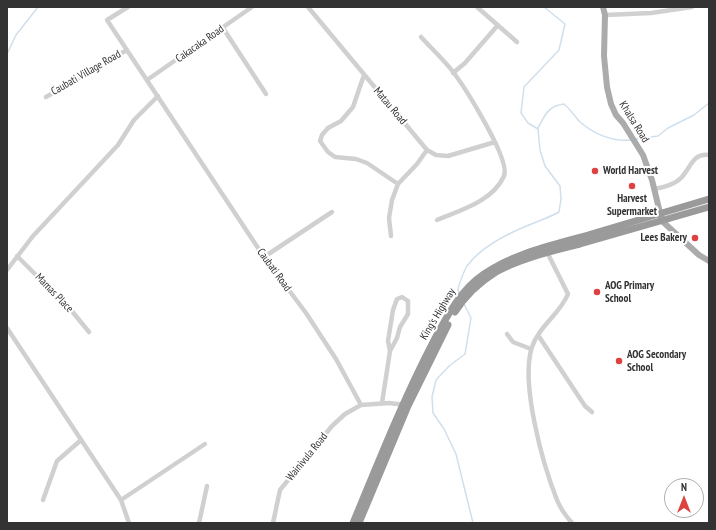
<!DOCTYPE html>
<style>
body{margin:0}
#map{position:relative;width:716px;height:530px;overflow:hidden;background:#fff;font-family:"PT Sans Narrow",sans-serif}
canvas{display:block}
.frame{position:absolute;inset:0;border:8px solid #333;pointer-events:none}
.north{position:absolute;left:664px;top:478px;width:40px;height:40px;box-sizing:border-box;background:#fff;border:1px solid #adadad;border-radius:50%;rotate:0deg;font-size:11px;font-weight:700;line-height:16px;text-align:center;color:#333}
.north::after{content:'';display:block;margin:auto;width:14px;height:18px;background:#de4240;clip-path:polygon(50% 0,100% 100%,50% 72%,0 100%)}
</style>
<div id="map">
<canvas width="716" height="530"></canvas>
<div class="frame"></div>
<div class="north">N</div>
</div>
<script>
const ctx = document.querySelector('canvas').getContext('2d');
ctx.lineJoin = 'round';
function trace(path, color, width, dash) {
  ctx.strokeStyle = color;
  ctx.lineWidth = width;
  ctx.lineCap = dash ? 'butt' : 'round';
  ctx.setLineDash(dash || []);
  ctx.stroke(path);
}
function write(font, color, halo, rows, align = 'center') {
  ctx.font = font + ' "PT Sans Narrow",sans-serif';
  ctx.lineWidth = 4;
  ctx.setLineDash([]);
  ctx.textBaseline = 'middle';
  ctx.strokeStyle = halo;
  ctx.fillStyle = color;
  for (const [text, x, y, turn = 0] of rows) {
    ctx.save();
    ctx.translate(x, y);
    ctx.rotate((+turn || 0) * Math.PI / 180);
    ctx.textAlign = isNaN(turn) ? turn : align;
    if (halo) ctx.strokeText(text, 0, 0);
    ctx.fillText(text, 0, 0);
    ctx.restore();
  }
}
trace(new Path2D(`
 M7,54L16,35L38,7
 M538,128C545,115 548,106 564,104C570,109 574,115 579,121C593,134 613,142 631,140
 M635,139L658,136L668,128L694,115L709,103
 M459,293L458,289C460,282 463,273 467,266C482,245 515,230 539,221C546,218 552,216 559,212L561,199L560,186L545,166L540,150L538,129L528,123L521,113L524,87L559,50L565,24L544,7
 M464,304L471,318L465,354L449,366L436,380L432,397L433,413L444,429L456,454L473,523`), '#d0dfec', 1.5);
trace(new Path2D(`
 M128,7L107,20L264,257L306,313L336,359L361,405L389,403L405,405
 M308,7L427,150L436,155L448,156L495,142
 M477,7L517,42
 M605,15L651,13L692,7
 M223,28L266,94
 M421,37C432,49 444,60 454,73C465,88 511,160 504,176C493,201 461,210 437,220
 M453,73L465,63L498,25
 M364,75L353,107L341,121L328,128L322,135L320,141L328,152L335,157L356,159L367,163L398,184
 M147,80L252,7
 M46,97L127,50
 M654,189C663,187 674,185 681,178C691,168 692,153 709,155
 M391,236L389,218L392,200L398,184L417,164L427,150
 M547,252L568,294C560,314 539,326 532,347C520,383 543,465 557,500C560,508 566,516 572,523
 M17,256L71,310L89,332
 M264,257L332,212
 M7,270L33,236L118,145L134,120L158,96
 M7,328L121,500L129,523
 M507,334L513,342L531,349
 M538,335L585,406L592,412
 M382,403L390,351L388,341L393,310L397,299L402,297L408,301V314L400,327L397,338L390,351
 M43,500L57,461L81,440
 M121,500L205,444
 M199,523L207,486
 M273,523L280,490L332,426L345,414L361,405`), '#d0d0d0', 4.5);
trace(new Path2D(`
 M603,7L605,15L604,56L607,87L611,104L616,115L623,123L643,155L652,180L662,221L699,255L709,261`), '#ababab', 6);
trace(new Path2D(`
 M455,312C465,296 480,282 496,272C521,258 553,251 580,244C623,232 666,219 709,207
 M353,523C378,463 402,402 432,344C446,318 459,291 484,274C514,253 553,245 588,235C628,223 668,211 709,199
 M359,523L408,406L448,325`), '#9a9a9a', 7);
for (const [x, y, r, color] of [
 [595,171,4,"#de4240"],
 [632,186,4,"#de4240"],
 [695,238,4,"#de4240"],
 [597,292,4,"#de4240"],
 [619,361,4,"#de4240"]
]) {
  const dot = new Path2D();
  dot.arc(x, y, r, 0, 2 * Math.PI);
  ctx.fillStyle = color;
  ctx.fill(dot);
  trace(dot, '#fff', 1.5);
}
write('11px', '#333', '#fff', [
 ["Cakacaka Road",200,44,-35],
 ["Caubati Village Road",86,73,-30],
 ["Matau Road",390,106,50],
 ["Khalsa Road",634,122,58],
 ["Caubati Road",274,270,54],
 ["Mamas Place",54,293,46],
 ["King's Highway",438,314,-59],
 ["Wainivula Road",307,457,-51]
]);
write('bold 11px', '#333', '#fff', [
 ["World Harvest",603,171],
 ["Harvest",632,199,"center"],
 ["Supermarket",632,212,"center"],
 ["Lees Bakery",687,238,"right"],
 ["AOG Primary",605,286],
 ["School",605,299],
 ["AOG Secondary",627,355],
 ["School",627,368]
], 'left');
</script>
